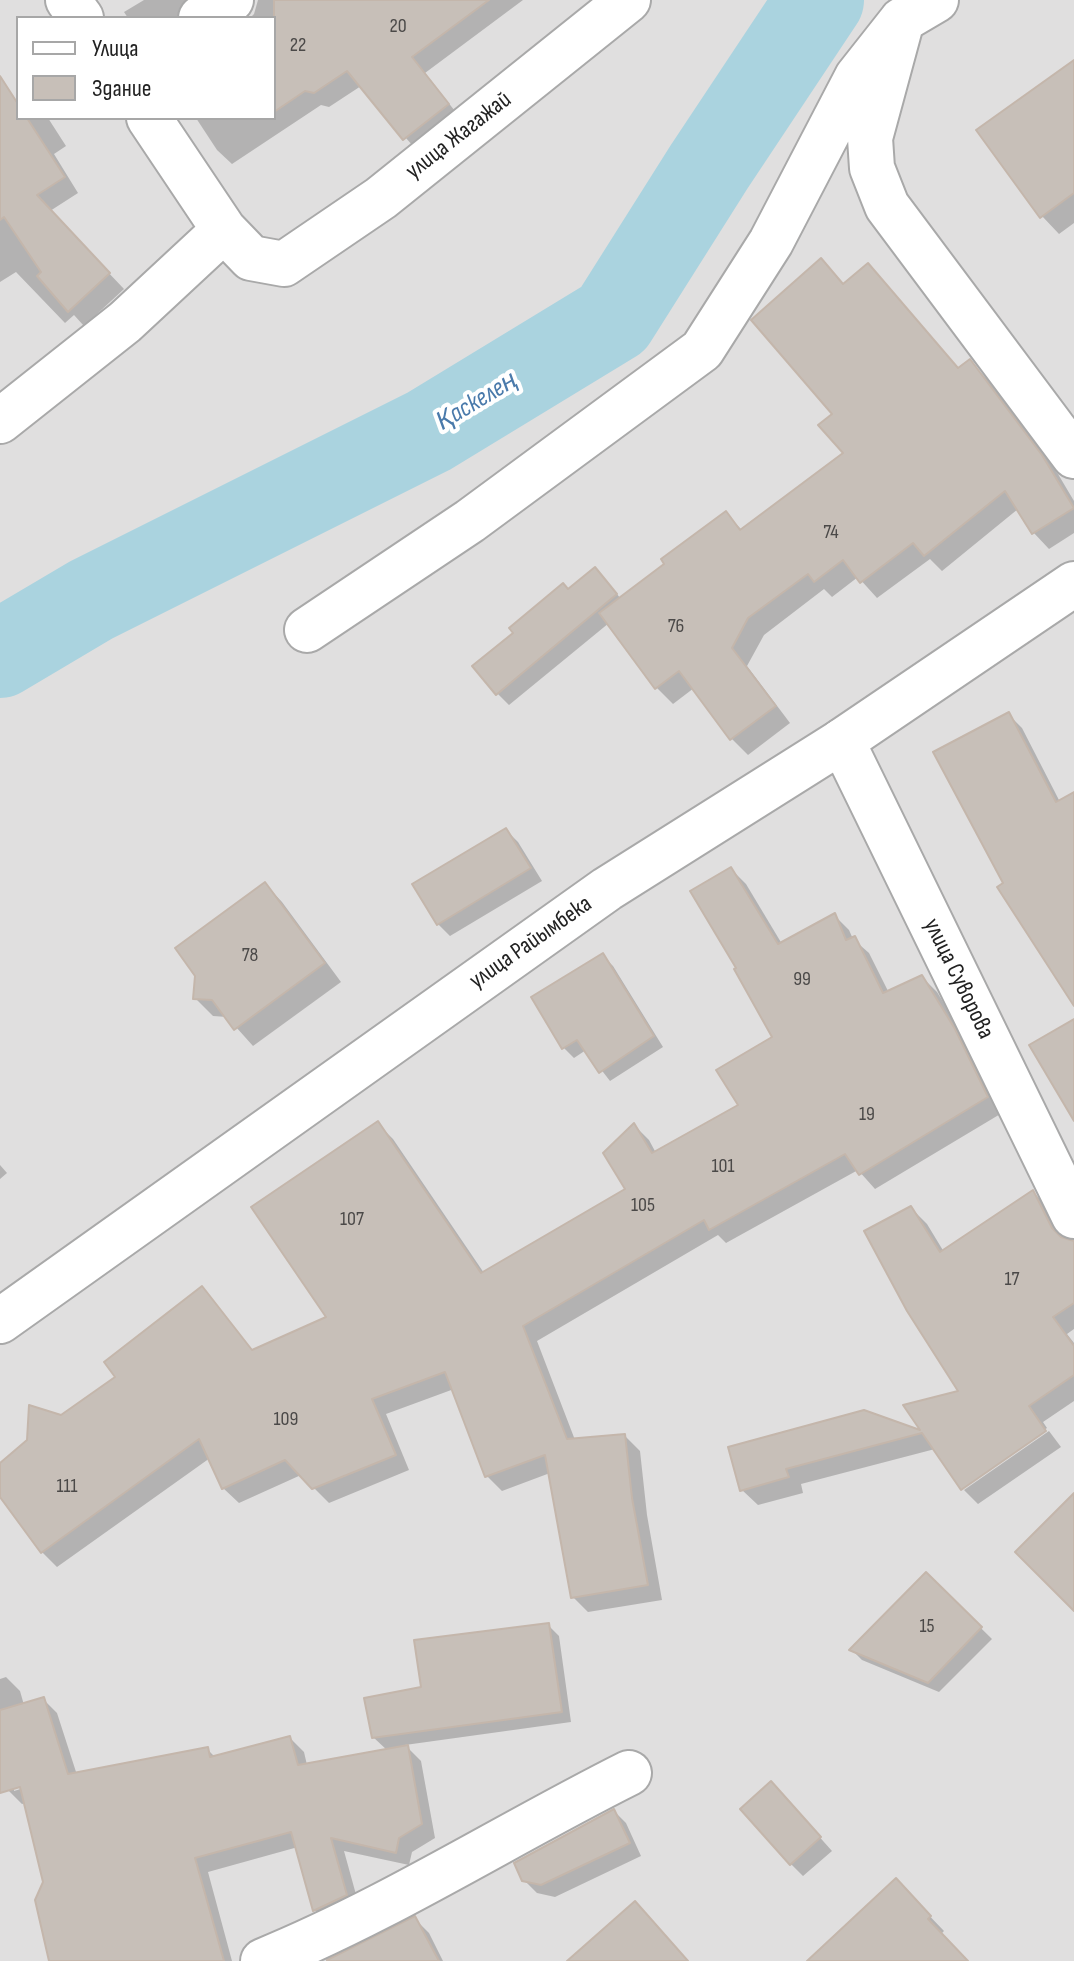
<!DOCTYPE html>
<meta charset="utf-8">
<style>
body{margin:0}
#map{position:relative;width:1074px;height:1961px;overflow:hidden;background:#f2efe9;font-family:"Sofia Sans Condensed",sans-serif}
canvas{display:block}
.legend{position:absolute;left:16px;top:16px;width:260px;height:104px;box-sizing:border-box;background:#fff;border:2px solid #a7a7a7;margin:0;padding:10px 14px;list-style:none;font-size:24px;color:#222}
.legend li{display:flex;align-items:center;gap:16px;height:40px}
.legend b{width:40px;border:2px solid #a7a7a7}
</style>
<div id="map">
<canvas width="1074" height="1961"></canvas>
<ul class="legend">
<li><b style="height:10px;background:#fff"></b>Улица</li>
<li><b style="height:22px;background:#c7bfb8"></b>Здание</li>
</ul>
</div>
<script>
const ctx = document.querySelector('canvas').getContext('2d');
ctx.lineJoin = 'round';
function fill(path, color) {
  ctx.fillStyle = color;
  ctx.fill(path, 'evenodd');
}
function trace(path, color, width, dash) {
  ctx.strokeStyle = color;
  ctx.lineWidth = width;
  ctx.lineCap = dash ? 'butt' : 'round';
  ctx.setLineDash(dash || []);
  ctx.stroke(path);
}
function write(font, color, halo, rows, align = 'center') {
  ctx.font = font + ' "Sofia Sans Condensed",sans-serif';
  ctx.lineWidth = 8;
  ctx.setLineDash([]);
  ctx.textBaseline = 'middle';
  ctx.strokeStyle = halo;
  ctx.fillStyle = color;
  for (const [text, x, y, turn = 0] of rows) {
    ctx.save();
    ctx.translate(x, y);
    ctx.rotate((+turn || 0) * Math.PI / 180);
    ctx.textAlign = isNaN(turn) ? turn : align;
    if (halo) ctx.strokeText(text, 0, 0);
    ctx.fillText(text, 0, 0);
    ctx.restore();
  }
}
fill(new Path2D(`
 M0,0H1074V1961H0ZM18,18H274V118H18Z`), '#e0dfdf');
fill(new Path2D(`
 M144,0H221L196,18H128L124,12Z
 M258,0H523L425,73L462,120L419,153L361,86L329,107L321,105L232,164L217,150L196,118H274V18H250L254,14Z
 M1074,62V223L1059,234L1042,216Z
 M18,106V118H48L66,146L54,154L78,193L50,211L124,289L84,326L74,315L65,323L16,272L0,282V118Z
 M821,261L845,286L868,265L960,370L970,362L986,378L1058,474L1074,501V533L1049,549L1033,532L1018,509L942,571L930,559L877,598L858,577L832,597L824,589L764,635L747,666L790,723L748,755L732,739L694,688L673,704L657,688L609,623L509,705L497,693L568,591L607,582L621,599L667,564L725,513L743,531L846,453L834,415Z
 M1009,715L1022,728L1060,802L1074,794V990L1005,884Z
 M506,830L518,842L542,881L450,936L438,924Z
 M731,869L746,884L782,944L834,915L849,930L853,939L869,953L889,993L922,977L937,992L970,1046L1002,1113L875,1189L858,1170L726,1243L718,1235L537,1341L575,1440L625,1436L640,1451L647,1515L662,1600L588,1612L573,1597L550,1473L502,1491L487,1476L454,1389L386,1414L409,1470L329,1503L301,1475L239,1503L223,1488L210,1458L57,1567L42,1552L0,1494V1462L6,1461L118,1377L202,1289L254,1352L328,1318L378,1124L393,1139L484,1273L628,1189L634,1125L649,1140L656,1153L740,1106L775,1038Z
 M265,884L282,902L341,982L253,1046L227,1017L213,1016L195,998Z
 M603,956L613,966L663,1047L610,1081L586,1050L574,1058L564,1048Z
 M0,1165L7,1173L0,1179Z
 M1033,1192L1049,1208L1064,1240L1074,1242V1329L1067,1334L1074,1343V1401L1043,1422L1047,1428L962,1486L935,1449L801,1484L803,1493L758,1505L742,1490L864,1412L925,1434L961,1392L911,1208L927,1224L944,1252Z
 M1049,1431L1061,1447L978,1504L964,1490Z
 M926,1574L992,1639L939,1692L862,1660L852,1650Z
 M548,1625L559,1636L571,1722L405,1745L421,1761L435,1838L412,1852L409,1865L344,1851L360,1909L329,1924L315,1910L298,1847L208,1872L232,1961H51L45,1882L26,1803L22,1804L8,1790L0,1764V1679L6,1677L20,1691L24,1705L43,1699L57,1713L77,1775L207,1749L216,1758L290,1738L304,1752L307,1765L388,1751L373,1737L423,1689ZM30,1786L14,1791V1787Z
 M783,1796L832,1851L803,1876L791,1864Z
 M614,1811L626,1823L641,1856L555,1897L537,1893L524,1880Z
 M896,1881L944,1931L941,1934L966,1961H810Z
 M415,1919L429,1933L443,1961H330Z`), '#0003');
trace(new Path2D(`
 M0,654L91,600L429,431L613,319L709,167L820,0`), '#aad3df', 88);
const building = new Path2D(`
 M274,0H489L412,57L449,104L403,140L347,71L314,93L305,91L274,112Z
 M1074,60V193L1040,218L976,130Z
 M0,76L18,104V118H27L65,177L37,195L110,273L68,312L37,276L41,272L4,217L0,220Z
 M821,258L843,284L868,263L958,368L970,359L1042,455L1074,508L1032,534L1005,491L924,556L913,543L860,583L843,560L814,582L808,574L748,618L732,648L776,706L730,740L679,671L655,689L599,613L664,564L661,559L726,511L740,530L843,453L818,425L832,414L751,320Z
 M595,567L617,594L496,695L472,666L513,633L509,628L563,583L568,589Z
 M1009,712L1056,802L1074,792V1006L997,887L1003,883L933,752Z
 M506,828L531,868L437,925L412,884Z
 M731,867L778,944L835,913L846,940L855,936L883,993L922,975L955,1029L988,1097L859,1175L845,1154L709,1230L704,1220L523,1326L567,1439L625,1434L632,1498L648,1585L571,1598L545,1455L485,1477L445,1372L372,1399L396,1455L312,1489L285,1460L222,1489L199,1439L41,1553L0,1497V1463L27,1440L29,1405L61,1415L115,1377L104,1362L202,1286L252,1350L326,1317L251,1207L378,1121L481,1273L625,1189L603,1153L634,1123L652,1153L738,1105L716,1070L772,1037L734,969L736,968L690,891Z
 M265,882L325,963L234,1030L212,1000L193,999L195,976L175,948Z
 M603,953L654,1036L599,1073L577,1040L562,1049L531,997Z
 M1074,1019V1121L1029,1045Z
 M1033,1190L1052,1228L1061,1237L1074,1241V1303L1053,1317L1074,1346V1375L1029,1406L1046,1431L961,1490L922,1433L786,1469L789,1477L740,1491L728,1447L864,1410L920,1430L903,1405L958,1391L907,1311L864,1231L911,1206L940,1252Z
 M1074,1493V1611L1015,1552Z
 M926,1572L982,1627L928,1683L849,1650Z
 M549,1623L562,1712L372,1738L364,1698L421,1687L414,1640Z
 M44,1697L68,1774L208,1747L210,1757L290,1736L298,1765L408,1745L422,1824L399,1838L396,1853L331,1838L347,1895L313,1911L291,1832L195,1858L224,1961H49L35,1900L43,1882L20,1787L0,1793V1710Z
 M771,1781L821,1837L790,1865L740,1809Z
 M614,1809L630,1843L541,1885L522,1881L514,1863Z
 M896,1878L931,1916L928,1919L968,1961H807Z
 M635,1901L688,1961H567Z
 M415,1916L439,1961H327V1960Z`);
fill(building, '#c7bfb8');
trace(building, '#c4b6ab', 2);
const minor = new Path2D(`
 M68,0L81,18
 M936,0L902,20L870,138L872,168L887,206L1074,456
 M201,18L231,0
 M149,118L224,230L251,258L284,264L381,198L628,0
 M0,421L125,322L224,230
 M307,630L470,521L702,350L771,242L857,77L902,20
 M842,741L1074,1216
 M263,1961C390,1909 507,1834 629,1773`);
const tertiary = new Path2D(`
 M0,1321L607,889L842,741L1074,584`);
trace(minor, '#a9a9a9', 48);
trace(tertiary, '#a9a9a9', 48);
trace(minor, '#fff', 44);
trace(tertiary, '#fff', 44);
write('20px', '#4b4948', null, [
 ["20",398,27],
 ["22",298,46],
 ["74",831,533],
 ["76",676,627],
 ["78",250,956],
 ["99",802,980],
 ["19",867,1115],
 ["101",723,1167],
 ["105",643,1206],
 ["107",352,1220],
 ["17",1012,1280],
 ["109",286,1420],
 ["111",67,1487],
 ["15",927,1627]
]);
write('24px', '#222', '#fff', [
 ["улица Жагажай",459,136,-38],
 ["улица Райымбека",531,943,-35],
 ["улица Суворова",958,979,64]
]);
write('italic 26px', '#4a7aab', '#fff', [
 ["Қаскелең",477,402,-31]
]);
</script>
